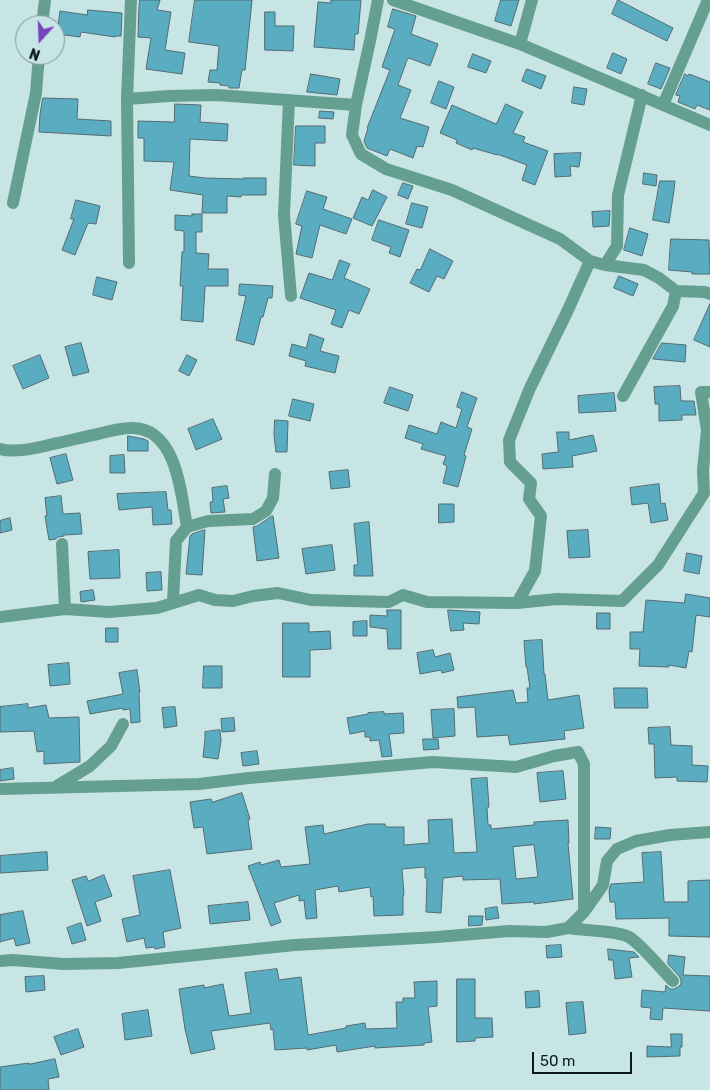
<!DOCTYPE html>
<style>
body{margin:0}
#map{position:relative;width:710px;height:1090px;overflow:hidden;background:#c8e5e5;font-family:Rubik,sans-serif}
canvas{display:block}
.north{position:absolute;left:15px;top:15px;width:50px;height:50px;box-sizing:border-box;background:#c8e5e5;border:1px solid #7d9393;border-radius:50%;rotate:200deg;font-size:14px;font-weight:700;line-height:20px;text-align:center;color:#0d1818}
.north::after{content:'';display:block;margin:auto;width:18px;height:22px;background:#7646bd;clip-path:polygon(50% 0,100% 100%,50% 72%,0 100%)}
.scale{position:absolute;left:532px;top:1052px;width:100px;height:22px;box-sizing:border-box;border:2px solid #0d1818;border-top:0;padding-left:6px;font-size:15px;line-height:18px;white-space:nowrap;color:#0d1818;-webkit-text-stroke:4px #c8e5e5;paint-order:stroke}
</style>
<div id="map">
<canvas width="710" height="1090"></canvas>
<div class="north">N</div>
<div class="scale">50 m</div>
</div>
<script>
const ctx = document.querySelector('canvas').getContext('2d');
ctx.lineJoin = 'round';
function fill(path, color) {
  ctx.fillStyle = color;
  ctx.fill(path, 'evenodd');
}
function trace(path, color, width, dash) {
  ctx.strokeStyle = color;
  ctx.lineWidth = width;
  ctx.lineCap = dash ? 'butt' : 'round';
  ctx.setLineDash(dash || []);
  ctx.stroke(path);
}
const building = new Path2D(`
 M140,0H160L157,10L171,12L165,50L185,53L182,74L146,69L151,38L138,37L139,6Z
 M195,0H252L245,70H242L239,88H229V86L220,85V83L208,82L210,70H217L219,46L189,42Z
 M331,0H361L358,34H355L354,50L314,47L318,2L331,3Z
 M501,0H519L511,26L495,21Z
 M618,0L673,28L667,41L612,14Z
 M393,9L416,16L411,34L438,44L430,66L409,58L407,60L398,85L411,90L400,118L429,127L423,147L417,146L413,158L390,149L387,156L367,148L364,141L368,128H367L390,70L382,67L395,29L388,27Z
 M88,10L122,13L121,36H115V37L81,32L80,37L57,34L60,11L87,15Z
 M265,12H275V26H294L293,51L265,50Z
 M613,53L627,59L621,74L607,68Z
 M473,54L491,61L486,73L468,67Z
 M656,63L670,68L661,89L648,84Z
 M527,69L546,76L541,89L522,81Z
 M311,74L340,79L337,95L307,92Z
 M685,74L688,76L689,74L710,82V110L697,105L695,109L678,102L680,96L676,95Z
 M439,81L454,87L446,109L431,103Z
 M574,87L587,89L584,105L572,103Z
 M43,98L78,99L77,119L111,121V136L39,132L40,115Z
 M175,104L201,105L200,122L228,124L227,141L190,139L189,176L205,178L243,179V178H266V195H241V197L227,196V213H202L203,195L170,190L174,162L144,161V138H138V121L174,122Z
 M506,104L523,112L513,133L525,137L523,142L548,151L535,185L522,180L527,165L497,154V155L473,148L472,150L456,143L457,140L440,133L452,105L496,124Z
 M320,111L334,112L333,119L319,118Z
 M296,126H325V143H315V166L294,165Z
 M581,153L579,167L570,166L571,176L555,177L554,154Z
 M644,173L657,175L656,186L643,184Z
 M660,181H675L674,190L669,223L653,220Z
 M403,183L413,186L408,199L398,195Z
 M373,190L387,197L372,226L353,218L362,197L368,200Z
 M307,191L327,197L323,209L352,219L346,234L320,225L312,258L296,254L302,226L296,224Z
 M76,200L100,206L96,224L88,223L75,255L62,250L74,219H71Z
 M412,203L428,207L422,228L406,224Z
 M610,211L609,226L593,227L592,212Z
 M192,214H202V232H196V253L209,254L208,269H228V286H206L205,287L203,322L181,320L183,286H180L182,252H184V231L175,230V215L192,216Z
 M379,220L409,230L400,257L389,253L391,247L372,240Z
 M630,228L648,234L642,256L624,250Z
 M671,239L709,240L710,274H692V272L669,270Z
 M430,249L453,261L444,279L437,276L429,292L410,283L417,269L420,270Z
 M340,260L350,264L344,278L370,289L359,314L349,310L342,328L331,324L336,310L300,298L309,273L332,280Z
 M619,276L638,284L633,296L614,288Z
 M97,277L117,282L112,300L93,295Z
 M240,284L273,286L272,298H268L263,317H261L254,345L236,340L246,296L239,295Z
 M710,304V347L694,340Z
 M310,334L324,339L320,351L339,356L335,373L305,366L306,361L289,356L292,344L306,348Z
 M81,343L89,372L73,376L65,347Z
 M662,343L686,345L685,362L653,359Z
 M40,355L49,378L23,389L13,366Z
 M187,355L197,360L189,376L179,371Z
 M680,386L681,401H694L696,415H682V420L659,421V404H655L654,387Z
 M390,387L413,395L408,411L384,403Z
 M462,392L477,398L467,427L472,429L464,455L466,456L458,487L443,483L447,466L443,464L446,456L421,449L423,444L405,438L409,425L437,434L441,422L456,428L462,409L457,407Z
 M614,393L616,411L579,413L578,396Z
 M293,399L314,404L310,421L289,416Z
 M213,419L222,439L196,450L188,429Z
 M275,420L288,421L287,452H276L274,435Z
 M557,432H569V440L593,435L597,451L572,456L573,467L543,469L542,454L558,452Z
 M128,436L144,439L148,441V451H128Z
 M66,454L73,480L57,484L50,458Z
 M124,455L125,473H110V456Z
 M348,470L350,487L331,489L329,472Z
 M659,484L661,504L665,503L668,520L651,523L648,503L632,505L630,488Z
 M227,486L229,498L223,499L225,512L211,513L210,502H213L212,488Z
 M166,492L168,510H171L172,524L153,525L152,507L119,510L117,494Z
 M61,496L63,514L80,513L82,534L64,535V536L58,537L56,539L49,540L45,516H47L45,498Z
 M439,504H454V522L439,523Z
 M272,516H273L279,558L257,561L253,527L257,526Z
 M10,518L12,530L0,533V521Z
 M369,522L373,576H354V565H358L354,524Z
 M205,530L202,575L186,574L190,536L192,534Z
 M588,530L590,557L569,558L567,531Z
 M332,545L335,570L306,574L302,549Z
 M119,550L120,578L90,579L88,552Z
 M687,553L702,556L699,574L684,571Z
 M161,572L162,590L147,591L146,573Z
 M93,590L95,600L81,602L80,592Z
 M686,594L710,598V617L696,615L692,652L689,651L686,668L669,665V667L639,666L640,649H630V632H643L646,600L684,603Z
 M387,610H401V649H388L387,629L370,627V615L387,616Z
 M448,610L480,612L479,624L463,623L464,630L451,631Z
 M597,613H610V629H597Z
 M367,621V636H353V622Z
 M283,623H309V632L330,631L331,649L310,650V677H283Z
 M106,628H118V642H106Z
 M542,640L544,674H545L548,700L579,695L584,728L564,731L565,739L510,745L508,735L477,737L475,707L458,708L457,697L513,690L516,703L528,702L527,688H530L527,667H526L524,641Z
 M433,650L435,657L450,653L454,670L442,673L441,670L420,674L417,653Z
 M69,663L70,684L50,686L48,665Z
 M204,666H222V688H203Z
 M137,670L140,692H139L140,722L131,723L130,709L123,710V708L90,714L87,701L123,694L119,673Z
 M614,688H647L648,708H615Z
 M28,704V708L46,705L49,718L79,717L80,762L44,764V751L37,752L34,731L0,732V707Z
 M175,707L177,726L164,728L162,708Z
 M454,709L455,736L433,738L431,710Z
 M384,712V714L403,713L404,733L389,734L392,756L382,757L379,740L370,741V737H365V731L350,734L347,718L368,714V713Z
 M234,718L235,731L222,732L221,719Z
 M670,727L671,745L692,746V765L708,766L707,782L677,781V777L655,778L654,744H649L648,728Z
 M220,730L221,741L218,759L203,757L205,739V732Z
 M423,739H438L439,749L424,750Z
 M257,751L259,764L243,766L241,753Z
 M13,768L14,779L0,781V770Z
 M563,771L566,799L540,802L537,773Z
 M487,778L489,807L487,808L488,825H491V829L534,825V822L568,820L569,843H568L573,899L534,904V902L502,904L500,879L463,880V876L443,878L441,913L426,912L427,878H425V867L402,869L404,895H403V915L374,916L373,896L371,897L370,887L339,892L338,886L315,890L317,918L306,919L304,900L299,901V895L274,903L281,922L271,926L248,866L260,862L261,865L279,860L281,867L310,864L305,827L323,825L324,834L368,824H385L386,827H404V845L429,843L428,820L452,819L454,853L477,852L471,779ZM534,845L538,877L516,879L513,847Z
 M242,793L250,819L248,820L252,849L207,854L203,827L194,828L190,802L211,799L212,802Z
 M596,827L611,828L610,839H595Z
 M47,852L48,870L0,873V856Z
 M661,852L664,902H688V881L710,880V937L669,936V918L616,919L615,902H610L609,890L611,884L644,882L642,853Z
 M170,870L181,928L163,932L165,947L155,949L154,947L146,948L144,938L127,942L122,919L140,915L133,876Z
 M104,875L112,896L95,902L101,921L87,926L72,880L86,876L88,881Z
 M248,902L250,920L210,924L208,906Z
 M497,907L499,918L486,920L485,909Z
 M23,911L30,943L16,946L14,938L0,942V915Z
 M469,916H483L482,925L469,926Z
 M81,923L86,940L72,944L67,928Z
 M561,945L562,957L547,958L546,946Z
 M608,949L634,952L639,957L629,958L632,977L615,979L613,960H609Z
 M669,955L685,957L683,975L710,976V1011L663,1008L662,1020L650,1019L651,1008L641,1007L642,990L665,992L666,985L670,989H674L678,987L681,984V980L679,976L668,964Z
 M277,969L279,980L301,977L308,1035L346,1028V1026L365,1023L366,1029L397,1028L396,1002H403V998H415L414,982L437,981V1006L428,1007L432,1042L424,1043V1045L375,1048V1046L337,1052L336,1045L307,1050V1048L275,1050L273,1029L271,1030L270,1023L211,1031L215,1049L191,1054L185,1029L179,989L204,985V988L223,984L229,1016L251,1013L245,973Z
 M44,976L45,990L26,992L25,977Z
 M457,979H475V1018H492L493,1037L475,1038V1041L457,1042Z
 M539,991L540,1007L526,1008L525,992Z
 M583,1002L586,1033L569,1035L566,1003Z
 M148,1010L152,1036L125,1040L122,1014Z
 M78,1029L84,1047L61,1055L54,1037Z
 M671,1034H682V1047H680V1056L647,1057V1046L671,1047Z
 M55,1059L59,1077L48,1079L49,1090H0V1067L29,1063V1064Z`);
fill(building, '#5aadc1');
trace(building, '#536b72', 1);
trace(new Path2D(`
 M378,0L370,41L356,105L352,135L361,154L386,169L452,190L560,239L590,261L605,265L644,270L659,278L676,291L673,306L623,396
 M393,0L520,44L710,125
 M42,25L45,0
 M520,44L532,0
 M127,99L169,96L217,95L356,105
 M289,100L284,215L291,296
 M663,105L708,0
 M13,203L36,93L39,55
 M129,263L127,99L131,0
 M605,265L617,246L618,195L642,95
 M676,291L705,292L710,294
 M710,392H701L707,430L710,429
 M0,449C15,453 38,448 53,444C68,441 83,437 98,434C109,431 121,428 132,428C177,428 181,494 187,527
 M62,544L65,609
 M173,602L176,541L187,527L208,521L253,519L266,511L273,498L275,474
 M517,603L535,571L541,516L529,499L531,483L510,462L509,440L530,388L567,312L590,261
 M0,617L65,609L109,612L157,608L199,595L215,600L233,601L253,596L278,593L311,600L389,602L403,595L427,602L517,603L557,599L622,601L658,565L704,493L703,470L707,430
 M57,786L90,766L111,746L123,724
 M0,789L199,784L249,778L433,762L516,767L554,756L578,752L584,764V912
 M568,928C581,930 619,931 629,937C642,945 661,969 673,981
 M0,961L13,960L63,964L118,963L295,945L437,937L509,931L547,932L568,928L584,912L603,885L607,861L617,849L636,841L670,835L710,832`), '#659f8f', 12);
</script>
